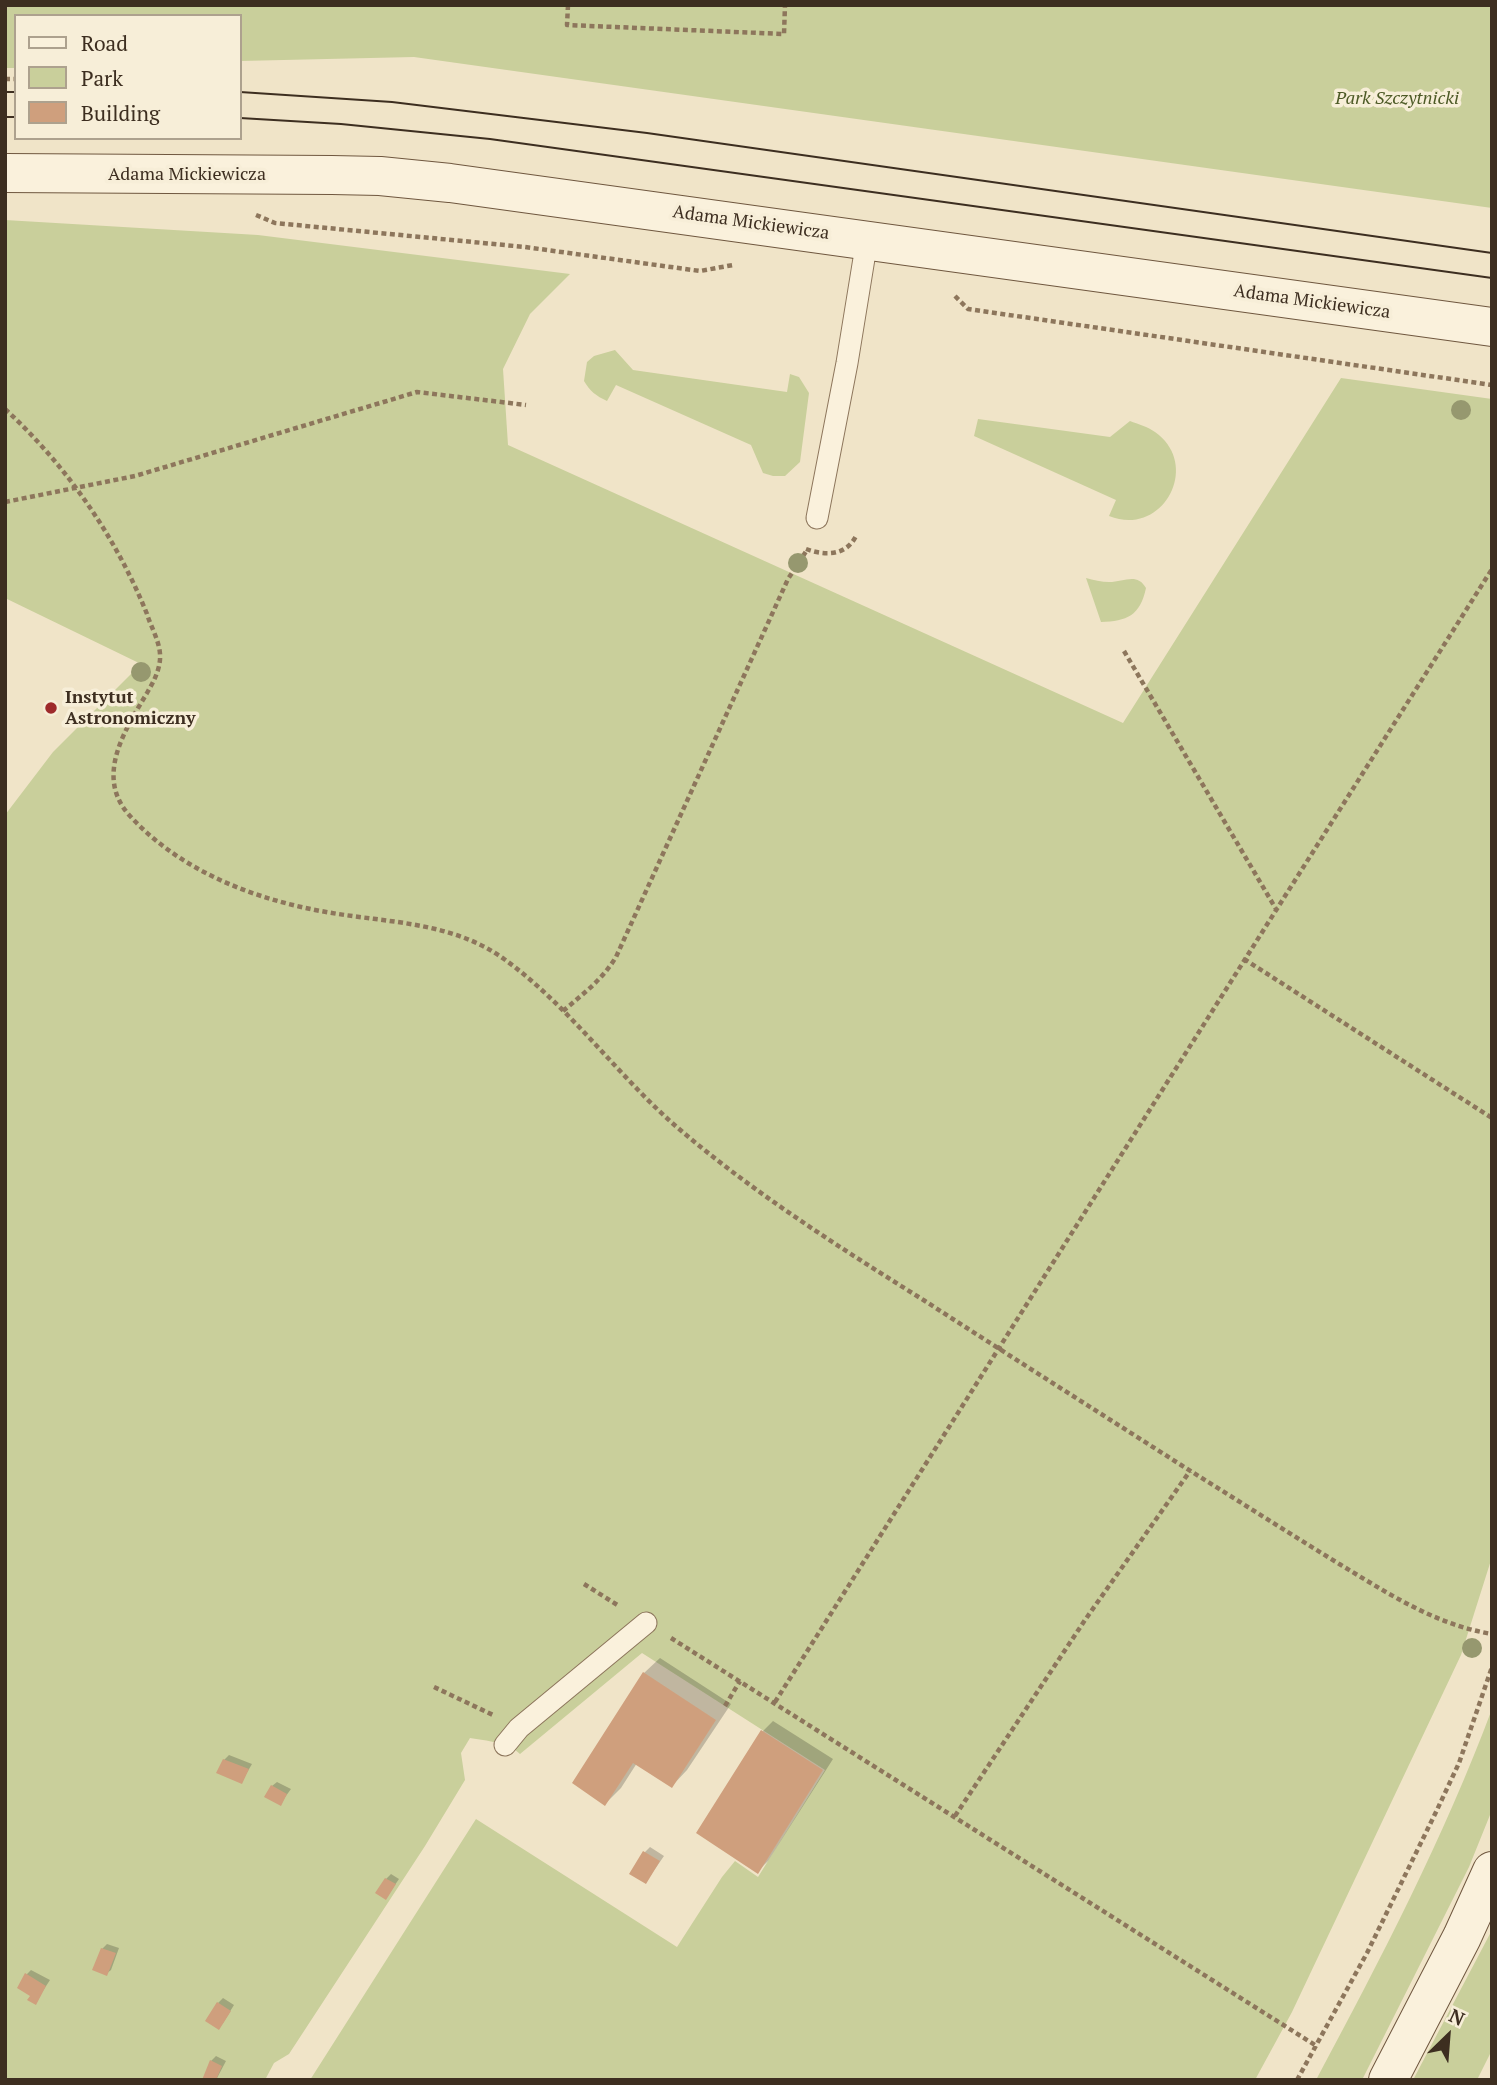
<!DOCTYPE html>
<style>
body{margin:0}
#map{position:relative;width:1497px;height:2085px;overflow:hidden;background:#f0e4c8;font-family:"PT Serif",serif}
canvas{display:block}
.frame{position:absolute;inset:0;border:7px solid #3d2e20;pointer-events:none}
.legend{position:absolute;left:14px;top:14px;width:228px;height:126px;box-sizing:border-box;background:#f7eed8;border:2px solid #ada18e;margin:0;padding:9px 12px;list-style:none;font-size:21px;color:#3d2e20}
.legend li{display:flex;align-items:center;gap:14px;height:35px}
.legend b{width:35px;border:2px solid #ada18e}
.north{position:absolute;left:1413px;top:2001px;width:70px;height:70px;-webkit-text-stroke:5px #f7eed8;paint-order:stroke;rotate:25deg;font-size:19px;font-weight:700;line-height:28px;text-align:center;color:#3d2e20}
.north::after{content:'';display:block;margin:auto;width:24px;height:32px;background:#3d2e20;clip-path:polygon(50% 0,100% 100%,50% 72%,0 100%)}
</style>
<div id="map">
<canvas width="1497" height="2085"></canvas>
<div class="frame"></div>
<ul class="legend">
<li><b style="height:9px;background:#faf1dc"></b>Road</li>
<li><b style="height:19px;background:#c9cf9b"></b>Park</li>
<li><b style="height:19px;background:#cf9f7d"></b>Building</li>
</ul>
<div class="north">N</div>
</div>
<script>
const ctx = document.querySelector('canvas').getContext('2d');
ctx.lineJoin = 'round';
function fill(path, color) {
  ctx.fillStyle = color;
  ctx.fill(path, 'evenodd');
}
function trace(path, color, width, dash) {
  ctx.strokeStyle = color;
  ctx.lineWidth = width;
  ctx.lineCap = dash ? 'butt' : 'round';
  ctx.setLineDash(dash || []);
  ctx.stroke(path);
}
function write(font, color, halo, rows, align = 'center') {
  ctx.font = font + ' "PT Serif",serif';
  ctx.lineWidth = 7;
  ctx.setLineDash([]);
  ctx.textBaseline = 'middle';
  ctx.strokeStyle = halo;
  ctx.fillStyle = color;
  for (const [text, x, y, turn = 0] of rows) {
    ctx.save();
    ctx.translate(x, y);
    ctx.rotate((+turn || 0) * Math.PI / 180);
    ctx.textAlign = isNaN(turn) ? turn : align;
    if (halo) ctx.strokeText(text, 0, 0);
    ctx.fillText(text, 0, 0);
    ctx.restore();
  }
}
fill(new Path2D(`
 M5,5H1492V208L414,57L240,61V16H16V68H5Z
 M5,220L258,235L570,274L530,314L503,369L508,445L1123,723L1341,378L1492,399V1557L1461,1655L1292,2012L1255,2080H310L476,1819L677,1947L722,1877L735,1861L758,1877L825,1770L642,1653L520,1754C509,1742 486,1741 470,1738L461,1753L465,1780L425,1846L289,2054L274,2063L265,2080H5V815L53,752L141,664L5,598Z
 M615,350L633,370L787,392L790,374L799,377L809,393L800,462L785,476H773L763,473L751,445L616,385L607,401C596,396 590,391 584,381L587,362L594,356Z
 M978,419L1110,437L1130,421C1138,424 1148,427 1155,432C1202,465 1163,538 1109,516L1116,500L974,436Z
 M1086,578C1093,580 1102,582 1109,582C1124,582 1137,572 1146,588C1140,616 1127,621 1101,622Z
 M1492,1709V1810L1469,1867L1362,2080H1316C1381,1959 1444,1837 1492,1709Z
 M1492,1930V2050L1477,2080H1413Z`), '#c9cf9b');
fill(new Path2D(`
 M660,1658L731,1704L687,1770L672,1786L637,1763L621,1788L605,1804L644,1673Z
 M773,1721L833,1759L768,1861L758,1871L698,1833L763,1731Z
 M229,1755L252,1764L242,1781L224,1760Z
 M277,1782L291,1789L280,1804L272,1786Z
 M650,1847L664,1856L646,1882L645,1852Z
 M391,1874L399,1879L386,1898V1879Z
 M107,1944L119,1948L111,1970L106,1974L102,1949Z
 M31,1970L50,1980L35,2003L26,1975Z
 M223,1998L234,2005L223,2023L218,2003Z
 M216,2056L226,2061L216,2080H207L211,2061Z`), '#0003');
fill(new Path2D(`
 M643,1672L716,1720L672,1788L633,1763L605,1806L572,1783Z
 M761,1730L823,1770L758,1874L696,1833Z
 M223,1759L249,1769L242,1784L216,1773Z
 M271,1785L287,1794L281,1806L264,1797Z
 M643,1851L660,1861L646,1884L629,1874Z
 M385,1878L396,1884L386,1900L375,1893Z
 M101,1948L116,1953L107,1976L92,1970Z
 M25,1973L46,1986L36,2005L27,2000L30,1996L17,1988Z
 M217,2002L231,2011L219,2030L205,2021Z
 M210,2060L222,2066L216,2080H202Z`), '#cf9f7d');
const service = new Path2D(`
 M817,518L847,363L867,240
 M505,1745L519,1728L646,1623`);
const secondary = new Path2D(`
 M5,173L332,175L380,176L450,183L1492,327
 M1388,2080L1462,1937L1492,1871`);
trace(service, '#8d765c', 23);
trace(secondary, '#6f573f', 40);
trace(new Path2D(`
 M568,5L567,25L784,34L785,5
 M5,79H16
 M256,215L275,223L525,247L700,271L733,265
 M955,296L968,309L1492,385
 M5,409C66,465 116,537 147,614C151,627 159,640 160,654C161,668 154,681 147,693C125,730 94,777 130,816C185,876 267,904 345,915C400,923 457,925 504,959C572,1008 620,1080 685,1134C760,1197 842,1249 925,1301C1010,1356 1095,1410 1181,1465C1234,1498 1287,1532 1341,1565C1389,1594 1436,1625 1492,1634
 M5,502L135,476L417,392L526,405
 M806,549C825,556 846,556 856,536
 M1124,651L1276,909
 M1244,959L1492,1118
 M563,1011C583,994 602,980 616,957L788,579L807,550
 M584,1584L619,1606
 M671,1638L1315,2045
 M434,1687L493,1715
 M775,1702L1492,569
 M725,1706L740,1681
 M955,1816L1085,1620L1190,1471
 M1297,2080L1367,1953L1436,1812L1459,1763L1492,1667`), '#8d765c', 4.5, [5, 3.5]);
trace(service, '#faf1dc', 21);
trace(secondary, '#faf1dc', 38);
trace(new Path2D(`
 M5,92H16
 M240,92L392,102L647,133L1492,253
 M5,117H16
 M240,118L341,124L490,139L1492,278`), '#3d2e20', 2);
ctx.fillStyle = '#96986f';
for (const [x, y] of [
 [1461,410],
 [798,563],
 [141,672],
 [1472,1648]
]) {
  ctx.beginPath();
  ctx.arc(x, y, 10, 0, 2 * Math.PI);
  ctx.fill();
}
for (const [x, y, r, color] of [
 [51,708,7,"#9e2a2b"]
]) {
  const dot = new Path2D();
  dot.arc(x, y, r, 0, 2 * Math.PI);
  ctx.fillStyle = color;
  ctx.fill(dot);
  trace(dot, '#f7eed8', 2.5);
}
write('italic 18px', '#4d5a26', '#f7eed8', [
 ["Park Szczytnicki",1397,99]
]);
write('18px', '#3d2e20', '#f7eed8', [
 ["Adama Mickiewicza",187,175],
 ["Adama Mickiewicza",751,223,8],
 ["Adama Mickiewicza",1312,302,8]
]);
write('bold 18px', '#3d2e20', '#f7eed8', [
 ["Instytut",65,698],
 ["Astronomiczny",65,719]
], 'left');
</script>
